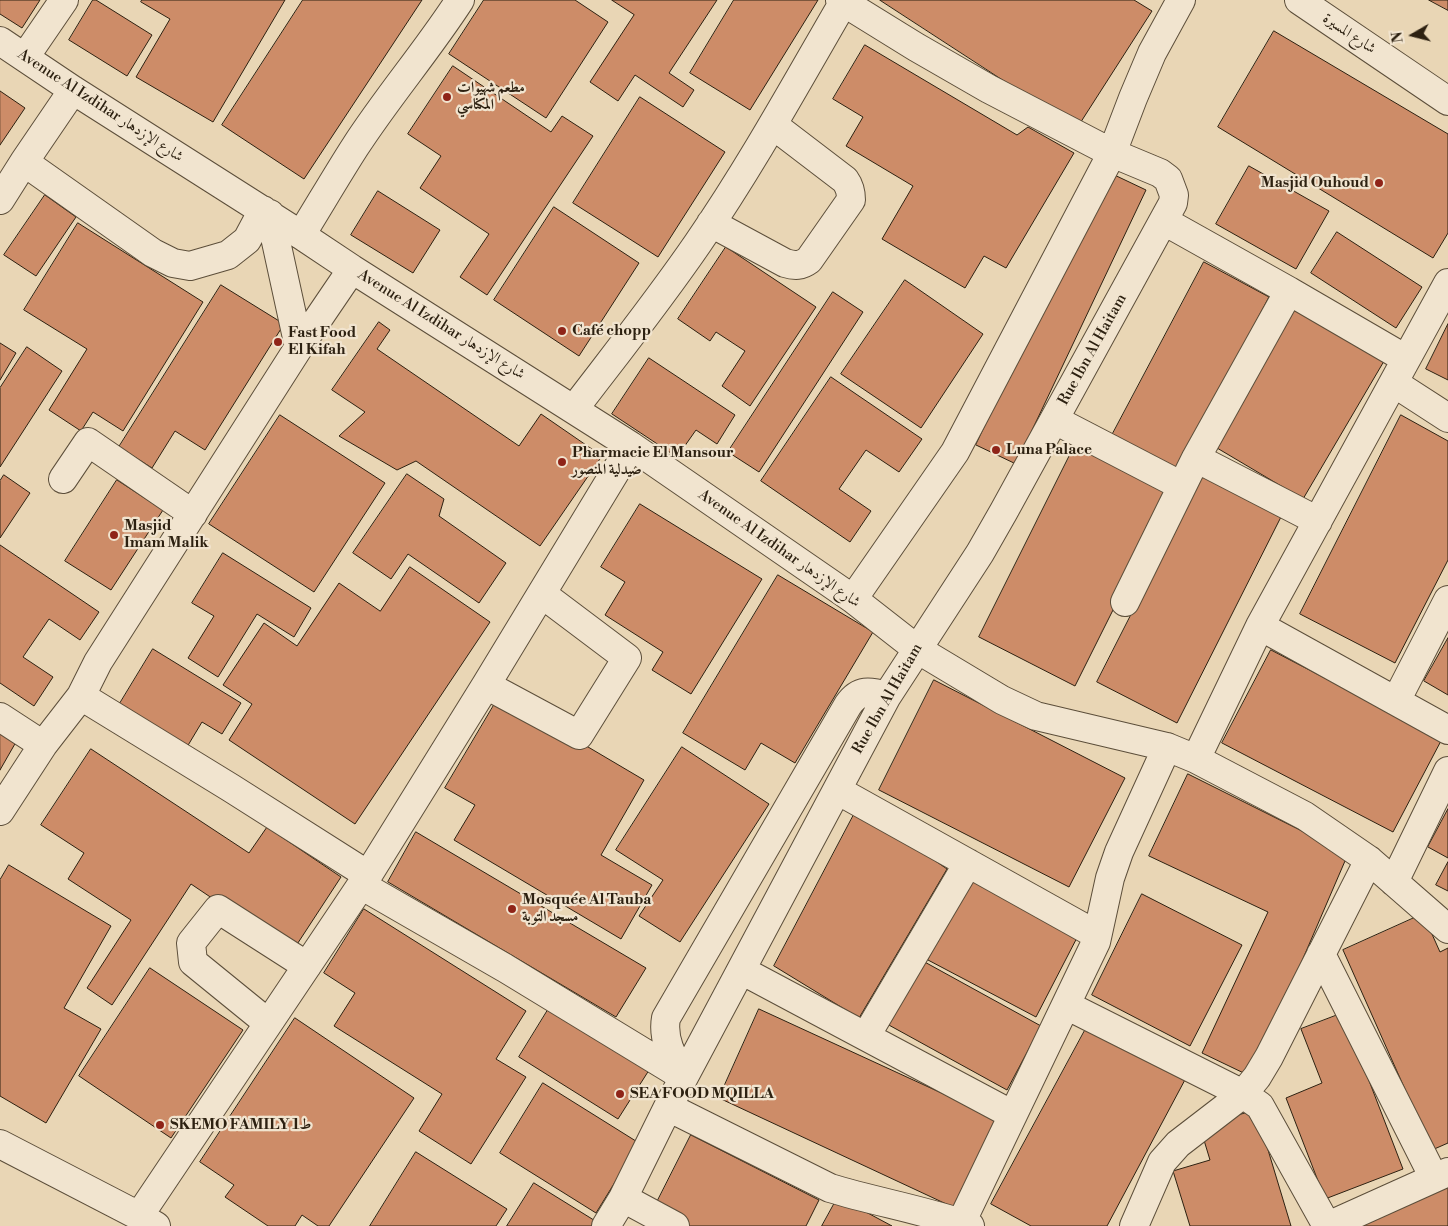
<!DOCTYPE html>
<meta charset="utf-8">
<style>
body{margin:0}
#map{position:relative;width:1448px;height:1226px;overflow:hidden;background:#e9d6b5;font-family:"Libre Bodoni",serif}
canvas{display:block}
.north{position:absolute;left:1388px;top:10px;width:50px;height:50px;-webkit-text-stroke:4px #f1e4cf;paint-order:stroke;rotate:262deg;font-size:14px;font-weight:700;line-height:20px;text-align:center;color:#2d2111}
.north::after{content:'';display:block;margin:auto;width:18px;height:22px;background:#2d2111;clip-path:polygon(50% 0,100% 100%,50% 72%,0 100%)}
</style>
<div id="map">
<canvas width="1448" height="1226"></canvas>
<div class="north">N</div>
</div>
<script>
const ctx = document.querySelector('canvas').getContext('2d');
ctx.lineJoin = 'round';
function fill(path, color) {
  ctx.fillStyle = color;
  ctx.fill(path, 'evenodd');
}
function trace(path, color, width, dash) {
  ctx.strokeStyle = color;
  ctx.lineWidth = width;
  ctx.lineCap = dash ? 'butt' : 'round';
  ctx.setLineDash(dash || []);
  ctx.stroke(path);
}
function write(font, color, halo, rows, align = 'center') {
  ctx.font = font + ' "Libre Bodoni",Amiri,serif';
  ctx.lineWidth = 4.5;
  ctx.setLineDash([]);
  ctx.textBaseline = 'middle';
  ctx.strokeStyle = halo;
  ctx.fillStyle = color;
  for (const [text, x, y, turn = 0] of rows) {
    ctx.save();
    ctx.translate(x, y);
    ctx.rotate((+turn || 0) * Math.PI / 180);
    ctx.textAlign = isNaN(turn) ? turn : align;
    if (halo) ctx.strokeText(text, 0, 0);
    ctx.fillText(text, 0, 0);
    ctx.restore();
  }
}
const building = new Path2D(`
 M0,0H40L22,28L0,14Z
 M93,0H96L152,35L127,76L69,40Z
 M142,0H285L213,122L136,77L170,19L141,2Z
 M303,0H422L304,179L222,125Z
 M484,0H575L608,22L546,118L449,54Z
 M612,0H717L669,73L694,90L683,107L635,75L618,101L590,82L634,15Z
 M734,0H818L750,110L690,73Z
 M880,0H1134L1152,11L1077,128Z
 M1429,0H1448V10Z
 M1274,31L1448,134V233L1433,258L1218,127Z
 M865,45L1017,135L1028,127L1074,153L1006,268L984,256L965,288L882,239L913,186L846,146L863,117L833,99Z
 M453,66L551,132L562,116L593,136L487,295L460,277L489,234L420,188L441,156L408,134Z
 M0,91L25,108L0,145Z
 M640,97L725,152L658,257L573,203Z
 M1249,166L1329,211L1296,269L1216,224Z
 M1106,171L1146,190L1016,464L976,445Z
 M378,191L440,230L413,273L351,235Z
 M45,195L76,217L36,276L4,255Z
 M554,207L639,263L579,356L494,300Z
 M78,223L203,302L123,431L93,412L81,431L49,410L87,349L24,310Z
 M1337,232L1422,287L1396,328L1311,273Z
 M726,247L816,307L750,406L722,386L745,351L716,332L710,341L678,319Z
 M1204,262L1269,297L1175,474L1110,439Z
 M905,280L983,334L921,428L841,374Z
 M221,285L284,324L205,450L175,431L152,468L119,447Z
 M833,292L863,312L759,472L728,452Z
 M1296,302L1387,356L1303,499L1212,445Z
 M379,322L390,330L377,349L519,446L541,414L602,456L540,546L416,461L397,470L339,436L365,412L332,390Z
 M1448,324V380L1426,369Z
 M0,343L16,353L0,380Z
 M27,347L62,371L0,467V388Z
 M649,358L735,415L717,444L696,430L677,457L612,414Z
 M831,377L922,439L899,472L866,450L839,489L871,511L850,542L761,481Z
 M280,415L385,483L314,592L209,524Z
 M1401,415L1448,441V560L1395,663L1300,614Z
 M1077,441L1173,490L1075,686L979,637Z
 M1206,468L1285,509L1177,723L1097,682Z
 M407,474L444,499L439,516L506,563L479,603L408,554L391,579L353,553Z
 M4,475L30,493L0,538V481Z
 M117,480L163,510L111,590L65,561Z
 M640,504L762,579L691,694L652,670L663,652L605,615L625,582L601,567Z
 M0,545L99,612L80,640L49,619L23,657L53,677L34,706L0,683Z
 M223,553L311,608L294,637L257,614L218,677L188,658L214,616L192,603Z
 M410,567L490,622L355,824L229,740L252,704L223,685L264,623L297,646L339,583L380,611Z
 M778,575L873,632L795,763L761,743L745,770L683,733Z
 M1448,638V695L1424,681Z
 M153,649L241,703L222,734L202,722L187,747L119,705Z
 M1271,650L1442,739L1393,832L1222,743Z
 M934,680L1125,778L1069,887L879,790Z
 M500,695L644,780L601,855L652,885L621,939L454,840L475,805L445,788Z
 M0,733L16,742L0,770Z
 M682,747L769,804L680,942L639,916L663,880L616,850Z
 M91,749L249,853L267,827L341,877L292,952L191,884L112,1005L87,988L131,920L68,879L84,853L41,825Z
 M1188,774L1348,854L1252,1077L1202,1053L1268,912L1149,856Z
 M858,807L947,869L859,1018L774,966Z
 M1448,809V858L1428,847Z
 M416,832L646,968L616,1017L388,882Z
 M1448,862V891L1436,885Z
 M9,865L111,926L64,1008L101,1029L46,1123L0,1096V880Z
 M973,873L1081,930L1036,1017L928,960Z
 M1142,894L1242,945L1190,1046L1092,995Z
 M364,909L526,1011L496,1059L526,1077L471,1164L419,1131L442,1094L334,1026L355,993L324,973Z
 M1423,914L1440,952L1448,948V1143L1432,1150L1343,950Z
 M921,960L1041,1026L1007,1090L887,1024Z
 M150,968L243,1030L171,1138L79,1076Z
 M551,1005L651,1067L618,1119L519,1057Z
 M759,1009L998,1119L957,1209L719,1098Z
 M1343,1013L1403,1169L1325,1199L1286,1098L1322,1083L1301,1029Z
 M295,1018L414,1098L329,1226H318L302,1215L295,1226H268L225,1197L234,1185L200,1162Z
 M1089,1023L1187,1076L1107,1226H1031L991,1204Z
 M543,1083L639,1143L596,1213L500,1153Z
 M1256,1110L1291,1226H1190L1173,1171L1210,1160L1200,1127Z
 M691,1135L819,1200L806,1226H685L653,1210Z
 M416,1152L507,1209L496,1226H370Z
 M1448,1182V1226H1350Z
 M534,1183L597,1222L595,1226H507Z
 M838,1197L892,1226H822Z`);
fill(building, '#cd8c68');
trace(building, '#2d2111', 1);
const minor = new Path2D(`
 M1299,0L1448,101
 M0,41L73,90L301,235L352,269L631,446L853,599L917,649L1002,700L1036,716L1167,747L1196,759L1305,816L1369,860L1448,929
 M25,57L64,0
 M24,162L153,253L173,263L190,266L228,255L247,240L263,210
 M0,200L24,162L73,90
 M270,214L299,347
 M711,223L785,263C795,266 801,266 809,260L851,200C851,192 850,187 845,180L773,125
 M301,235C319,206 337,175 355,147C388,96 427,51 460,0
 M1289,291L1406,359
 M1394,383L1448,418
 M574,409C616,354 659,300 698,243C751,166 796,84 843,3
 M1055,420L1182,486
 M1196,458L1318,521
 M63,479L88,442L193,514
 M853,599L955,452L1112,153L1133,98L1152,53L1181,0
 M1125,602L1196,458L1289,291L1164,221
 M1260,626L1448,730
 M486,685L579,735L627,658L542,594
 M81,696L231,788L368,875
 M1396,701L1448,600
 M0,717L43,745
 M1196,759L1260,626L1448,283
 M837,790L1097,935
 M0,811L43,745L81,696L98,662L299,347L352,269
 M1394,882L1448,771
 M361,885L505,968L684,1077
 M1321,954L1434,1178
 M741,970L1013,1115
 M1066,1005L1243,1094L1260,1106L1327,1226
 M268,1023L193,962L191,943L218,909L307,966
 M866,1036L968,863
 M684,1077C673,1058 662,1040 666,1018L848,705C859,689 870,691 887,696
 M668,1107L830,1188C876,1202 924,1210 970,1226
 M0,1144L139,1216L156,1226
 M623,1198L675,1226
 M139,1216L368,875L486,685L631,446
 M961,1223L1096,942L1110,878L1119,852L1167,747
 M606,1226L623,1198L668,1107L887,696L980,553L1004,511L1173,203L1174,195L1168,179L1160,173L1112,153L989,89L916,47L840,0
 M1134,1226L1162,1162L1178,1144L1243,1094L1257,1077L1269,1057L1369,860
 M1328,1226L1448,1172`);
trace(minor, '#5c4e3a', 30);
trace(minor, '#f1e4cf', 28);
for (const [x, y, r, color] of [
 [447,97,5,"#8f2418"],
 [1379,183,5,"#8f2418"],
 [562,331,5,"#8f2418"],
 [278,342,5,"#8f2418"],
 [996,450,5,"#8f2418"],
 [562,462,5,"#8f2418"],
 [114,535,5,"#8f2418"],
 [512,909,5,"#8f2418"],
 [620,1094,5,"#8f2418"],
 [160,1125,5,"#8f2418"]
]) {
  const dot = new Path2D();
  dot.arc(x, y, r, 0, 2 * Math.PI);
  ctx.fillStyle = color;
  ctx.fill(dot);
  trace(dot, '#f1e4cf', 2);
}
write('15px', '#2d2111', '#f1e4cf', [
 ["شارع المسيرة",1349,34,34],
 ["Avenue Al Izdihar شارع الإزدهار",100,106,33],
 ["Avenue Al Izdihar شارع الإزدهار",441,325,32],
 ["Rue Ibn Al Haitam",1093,350,-61],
 ["Avenue Al Izdihar شارع الإزدهار",779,549,35],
 ["Rue Ibn Al Haitam",888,699,-60]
]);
write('bold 15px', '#2d2111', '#f1e4cf', [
 ["مطعم شهيوات",457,88],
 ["المكناسي",457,105],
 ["Masjid Ouhoud",1369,183,"right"],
 ["Café chopp",572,331],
 ["Fast Food",288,333],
 ["El Kifah",288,350],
 ["Luna Palace",1006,450],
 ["Pharmacie El Mansour",572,453],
 ["صيدلية المنصور",572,470],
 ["Masjid",124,526],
 ["Imam Malik",124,543],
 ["Mosquée Al Tauba",522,900],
 ["مسجد التوبة",522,917],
 ["SEA FOOD MQILLA",630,1094],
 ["SKEMO FAMILY ط1",170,1125]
], 'left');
</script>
